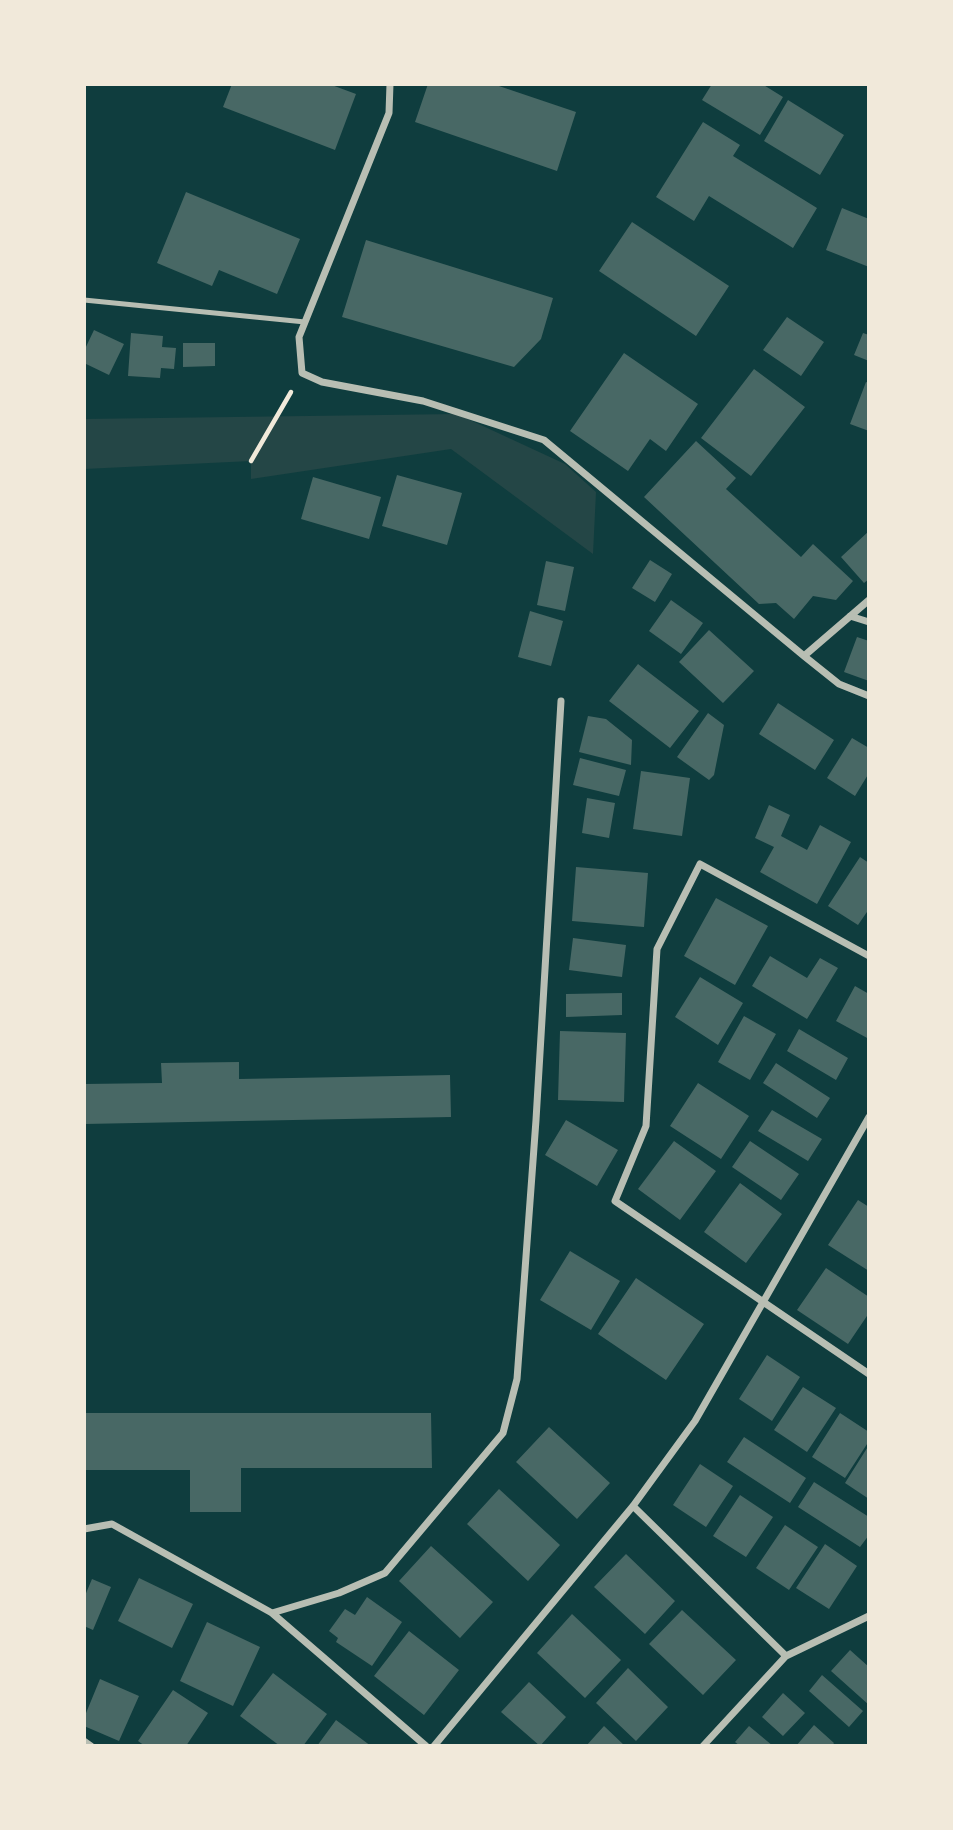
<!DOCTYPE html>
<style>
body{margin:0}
#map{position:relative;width:953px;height:1830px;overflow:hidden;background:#0f3d3e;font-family:Poppins,sans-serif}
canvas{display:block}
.frame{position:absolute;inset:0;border:86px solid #f1e9da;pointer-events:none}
</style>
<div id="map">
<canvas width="953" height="1830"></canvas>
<div class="frame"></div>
</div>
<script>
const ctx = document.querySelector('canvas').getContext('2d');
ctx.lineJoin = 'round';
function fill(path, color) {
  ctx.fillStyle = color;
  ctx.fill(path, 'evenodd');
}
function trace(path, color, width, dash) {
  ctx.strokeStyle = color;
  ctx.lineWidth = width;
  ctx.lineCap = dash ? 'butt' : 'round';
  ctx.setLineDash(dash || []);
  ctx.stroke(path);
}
fill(new Path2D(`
 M457,414L565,464L596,492L593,554L451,449L251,479V461L84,469V419Z`), '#244646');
fill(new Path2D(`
 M232,84H329L356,94L335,150L223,107Z
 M428,84H493L576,112L557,171L415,122Z
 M712,84H762L783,97L760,135L702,100Z
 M788,100L844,135L820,175L764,141Z
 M703,122L740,145L733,156L817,208L793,248L709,196L694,221L656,197Z
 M186,192L300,239L277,294L219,270L212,286L157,263Z
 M842,208L869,219V267L826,250Z
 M632,222L729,286L696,336L599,271Z
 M366,240L553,298L541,339L514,367L342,317Z
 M787,317L824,342L801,376L763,350Z
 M94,330L124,344L109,375L84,363V351Z
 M131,333L163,336L162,347L176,348L174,369L161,368L160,378L128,376Z
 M863,333L869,335V361L854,355Z
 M183,343H215V366L183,367Z
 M624,353L698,404L666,451L650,439L628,471L570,431Z
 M754,369L805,407L751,476L701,438Z
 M866,382L869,383V431L850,424Z
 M696,441L736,478L726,489L801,557L813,544L853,581L836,600L813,596L794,619L776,603L759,604L644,497Z
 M397,475L462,493L447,545L382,526Z
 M313,477L381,497L369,539L301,519Z
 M869,531V579L864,583L841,557Z
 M650,560L672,574L655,602L632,588Z
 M546,561L574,567L565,611L537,605Z
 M671,600L703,623L681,654L649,631Z
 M530,611L563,621L551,666L518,657Z
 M709,630L754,671L723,703L679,662Z
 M857,637L869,641V681L844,672Z
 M638,664L699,711L670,748L609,701Z
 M778,703L834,740L815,770L759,734Z
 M708,713L724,725L714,775L709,780L677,757Z
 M588,716L606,719L632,740L631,765L579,752Z
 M852,738L869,748V773L855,796L827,778Z
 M580,758L626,770L619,796L573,785Z
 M641,771L690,778L682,836L633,829Z
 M587,798L615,803L609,838L582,833Z
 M769,805L790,815L781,836L807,850L820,825L851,842L817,904L760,872L774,847L755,838Z
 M860,857L869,863V909L858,925L828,906Z
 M576,867L648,873L644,927L572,921Z
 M716,898L768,926L735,985L684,956Z
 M573,938L626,945L622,977L569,970Z
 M770,956L807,978L820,958L838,968L807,1019L752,986Z
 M700,977L743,1003L718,1045L675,1017Z
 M855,986L869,994V1039L836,1021Z
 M622,993V1015L566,1017V994Z
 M744,1016L776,1034L750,1080L718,1062Z
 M799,1029L848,1058L836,1080L787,1051Z
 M560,1031L626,1033L624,1102L558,1100Z
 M239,1062V1079L450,1075L451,1117L84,1124V1084L162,1083L161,1063Z
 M776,1063L830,1098L817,1118L763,1083Z
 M698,1083L749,1116L721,1159L670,1126Z
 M772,1110L822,1139L808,1161L758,1131Z
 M566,1120L618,1150L597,1186L545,1155Z
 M674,1141L716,1171L680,1220L638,1189Z
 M750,1141L799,1174L781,1200L732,1167Z
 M740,1183L782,1214L746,1263L704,1232Z
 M858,1200L869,1207V1271L828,1245Z
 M570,1251L620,1281L591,1330L540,1300Z
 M826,1268L869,1297V1313L848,1344L797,1310Z
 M636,1278L704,1324L666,1380L598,1334Z
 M767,1355L800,1377L772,1421L739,1399Z
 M803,1387L836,1408L807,1452L774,1430Z
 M84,1413H431L432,1468H241V1512H190V1470H84Z
 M840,1413L869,1432V1441L845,1478L812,1457Z
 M549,1427L610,1483L577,1519L516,1462Z
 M744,1437L806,1478L790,1503L727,1462Z
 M869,1445V1499L845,1483Z
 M700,1464L733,1486L706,1527L673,1505Z
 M814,1482L869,1517V1535L860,1547L798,1507Z
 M499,1489L560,1545L528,1581L467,1524Z
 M740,1495L773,1517L746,1557L713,1536Z
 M785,1525L818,1547L789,1590L756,1568Z
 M825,1544L857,1566L829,1609L796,1588Z
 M431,1546L493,1602L460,1638L399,1581Z
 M626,1554L675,1601L645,1634L594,1587Z
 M139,1578L193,1604L172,1648L118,1621Z
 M92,1579L111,1587L93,1630L84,1626V1598Z
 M367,1597L402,1622L372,1666L336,1642L338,1638L329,1631L345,1609L355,1615Z
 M682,1610L736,1660L703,1695L649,1644Z
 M572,1614L621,1660L585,1698L537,1653Z
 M207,1622L260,1647L233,1706L180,1681Z
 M409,1631L459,1670L424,1715L374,1676Z
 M850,1650L869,1667V1705L831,1671Z
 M628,1668L668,1707L636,1741L596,1703Z
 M273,1673L327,1714L303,1746H280L240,1716Z
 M822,1675L863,1711L849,1727L809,1691Z
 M100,1679L139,1696L119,1741L84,1726V1718Z
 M529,1682L566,1717L540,1746L501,1712Z
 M173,1690L208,1713L186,1746H145L138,1741Z
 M783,1693L805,1713L783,1736L762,1717Z
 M336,1720L371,1746H317Z
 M814,1725L834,1743L832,1746H796Z
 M604,1726L625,1746H586Z
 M749,1726L773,1746H740L735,1742Z`), '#486865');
trace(new Path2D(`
 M251,461L291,392`), '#f1e9da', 4.5);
trace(new Path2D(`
 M84,300L305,322`), '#b8beb3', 5);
trace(new Path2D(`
 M390,84L389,113L299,337L302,373L322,382L423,401L544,440L804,656L839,684L869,696
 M850,616L869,622
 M804,656L869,600
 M869,956L700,864L657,949L646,1126L615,1201L869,1374
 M633,1506L786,1656
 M84,1529L112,1524L272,1613L426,1746
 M272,1613L339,1593L385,1573L503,1433L517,1379L536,1120L561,701
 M84,1741L91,1746
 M434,1746L633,1506L695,1421L869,1117
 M703,1746L786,1656L869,1616`), '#b8beb3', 7);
</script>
